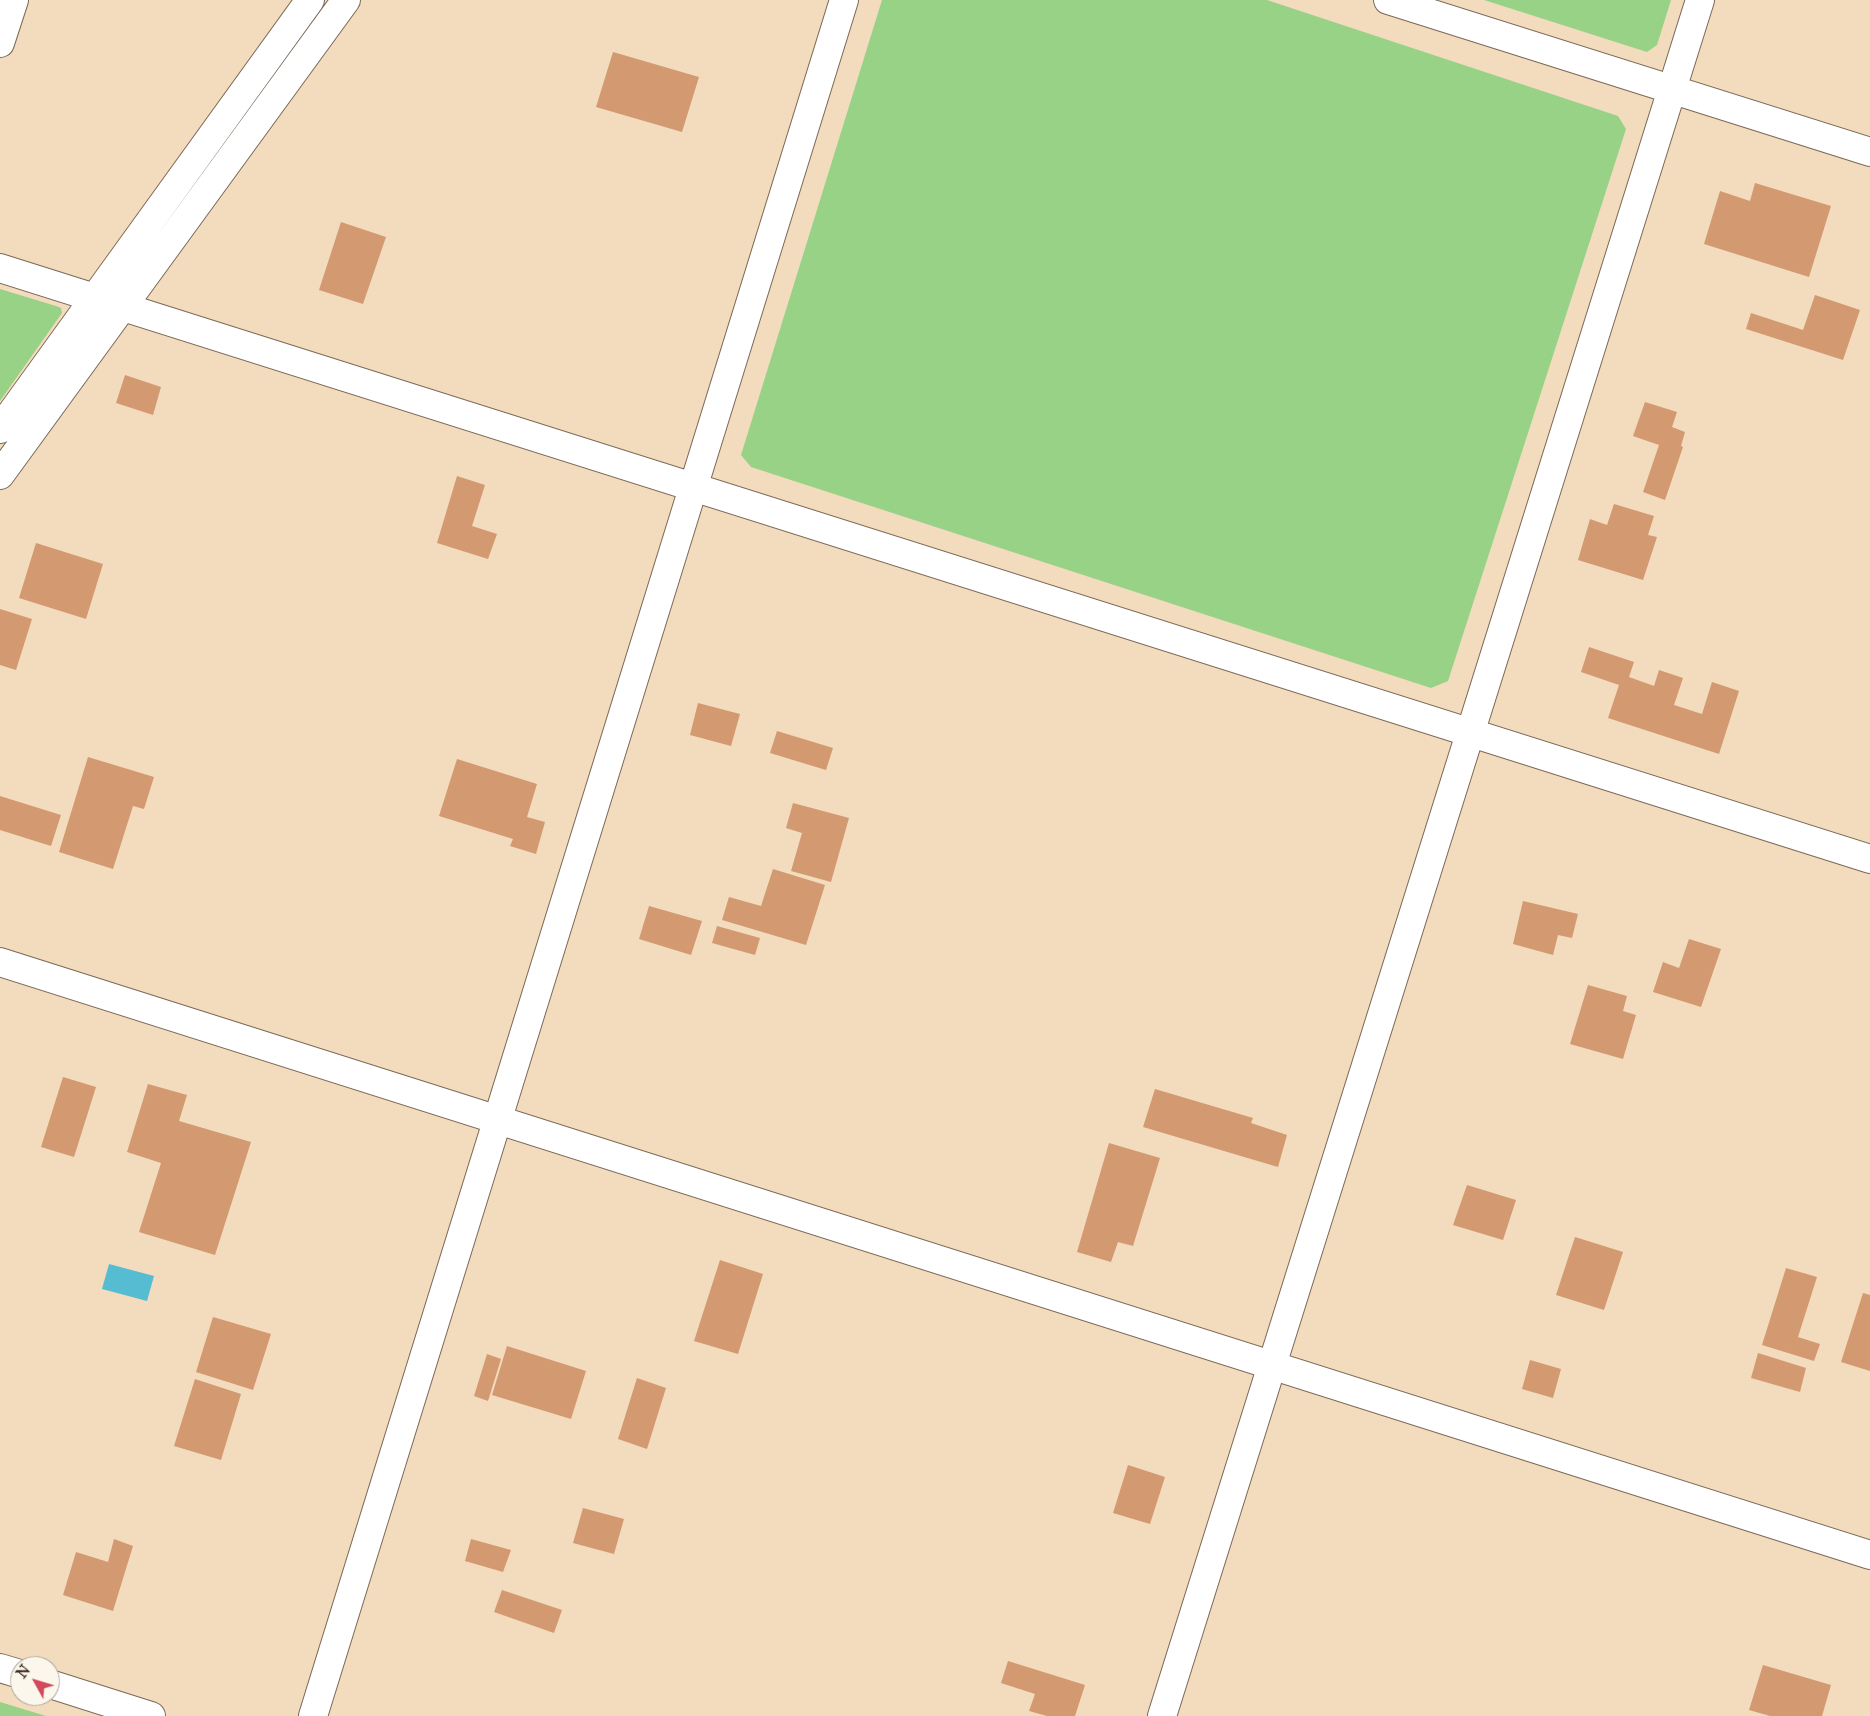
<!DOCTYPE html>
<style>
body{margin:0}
#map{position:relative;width:1870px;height:1716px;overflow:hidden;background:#f3dbbe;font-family:"IM FELL Great Primer",serif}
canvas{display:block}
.north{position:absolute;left:10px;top:1656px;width:50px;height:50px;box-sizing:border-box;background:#fbf7ec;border:1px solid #aea59a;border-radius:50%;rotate:309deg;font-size:14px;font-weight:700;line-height:20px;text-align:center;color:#3b2a1e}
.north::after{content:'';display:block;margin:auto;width:18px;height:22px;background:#d1495b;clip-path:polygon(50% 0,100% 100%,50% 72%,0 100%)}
</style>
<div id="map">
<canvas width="1870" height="1716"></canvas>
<div class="north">N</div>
</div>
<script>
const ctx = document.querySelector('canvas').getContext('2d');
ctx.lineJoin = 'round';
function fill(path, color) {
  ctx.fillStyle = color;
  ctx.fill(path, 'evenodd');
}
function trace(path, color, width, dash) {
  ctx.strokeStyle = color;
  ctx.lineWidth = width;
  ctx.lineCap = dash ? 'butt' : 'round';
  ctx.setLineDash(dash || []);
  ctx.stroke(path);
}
fill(new Path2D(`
 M882,0H1267L1618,116L1626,129L1448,681L1431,688L751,467L741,455Z
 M1484,0H1671L1657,45L1647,52Z
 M0,289L56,306L61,308L62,313L0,401Z
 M0,1702L46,1716H0Z`), '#97d286');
fill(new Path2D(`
 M109,1264L154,1276L147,1301L102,1289Z`), '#55bcd2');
fill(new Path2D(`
 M613,52L699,77L682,132L596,107Z
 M1755,183L1831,206L1809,277L1704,244L1720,191L1750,201Z
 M341,222L386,237L363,304L319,290Z
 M1815,295L1860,310L1843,360L1746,329L1751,313L1803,330Z
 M125,375L161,387L153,415L116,403Z
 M1645,402L1677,412L1672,427L1685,432L1681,446L1683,447L1665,500L1643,492L1659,445L1633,436Z
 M457,476L485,485L472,526L497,534L488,559L437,543Z
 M1614,504L1654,516L1648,535L1657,537L1643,580L1578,560L1590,519L1607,525Z
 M36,543L103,564L86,619L19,598Z
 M0,609L32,619L16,670L0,665Z
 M1589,647L1634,662L1629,677L1654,686L1659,670L1683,678L1674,705L1702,714L1712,682L1739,691L1719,754L1608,718L1619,685L1581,672Z
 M698,703L740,714L731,746L690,735Z
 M777,731L833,748L826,770L770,753Z
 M88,757L154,777L144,809L133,806L113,869L59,852Z
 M457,759L537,784L527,817L545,822L536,854L510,846L513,839L439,816Z
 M0,796L61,815L51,846L0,830Z
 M793,803L849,818L831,882L791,871L802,833L786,828Z
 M773,869L825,885L806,945L722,920L729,897L761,906Z
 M1523,901L1578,914L1572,938L1558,935L1553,955L1513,944Z
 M649,906L702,921L691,955L639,939Z
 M717,926L760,938L755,955L712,943Z
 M1689,939L1721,949L1701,1007L1653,992L1663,962L1679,968Z
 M1588,985L1627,996L1623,1011L1636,1015L1623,1059L1570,1044Z
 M63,1077L96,1087L74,1157L41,1147Z
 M148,1084L187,1095L179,1121L251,1142L215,1255L139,1232L161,1163L127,1152Z
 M1155,1089L1253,1118L1251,1123L1287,1135L1278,1167L1143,1127Z
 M1109,1143L1160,1158L1133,1246L1118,1242L1111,1262L1077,1252Z
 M1467,1185L1516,1200L1503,1240L1453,1225Z
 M1575,1237L1623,1252L1604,1310L1556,1295Z
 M720,1260L763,1274L738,1354L694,1341Z
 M1786,1268L1817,1277L1798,1337L1820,1344L1814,1361L1762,1345Z
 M1863,1293L1870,1295V1371L1841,1362Z
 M213,1317L271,1334L253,1390L196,1372Z
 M507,1346L586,1371L571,1419L492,1395Z
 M1758,1353L1806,1368L1800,1392L1751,1378Z
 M487,1354L501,1359L488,1401L474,1396Z
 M1530,1360L1561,1369L1553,1398L1522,1389Z
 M637,1378L666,1388L647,1449L618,1439Z
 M195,1379L241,1394L221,1460L174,1446Z
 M1128,1465L1165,1477L1150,1524L1113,1513Z
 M583,1508L624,1519L614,1554L573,1543Z
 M114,1539L133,1546L113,1611L63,1595L76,1552L108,1562Z
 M471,1539L511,1550L503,1572L465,1561Z
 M502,1590L562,1610L554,1633L494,1612Z
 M1008,1661L1085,1685L1075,1716H1047L1029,1711L1035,1694L1001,1683Z
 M1763,1665L1831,1685L1822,1716H1770L1749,1710Z`), '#d39970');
const minor = new Path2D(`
 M1388,0L1870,152
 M0,43L14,0
 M0,268L1870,859
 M0,429L310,0
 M0,475L346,0
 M0,962L1870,1555
 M0,1668L20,1674
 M50,1684L151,1716
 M313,1716L844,0
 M1162,1716L1700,0`);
trace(minor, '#7b6856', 30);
trace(minor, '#fff', 28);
</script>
